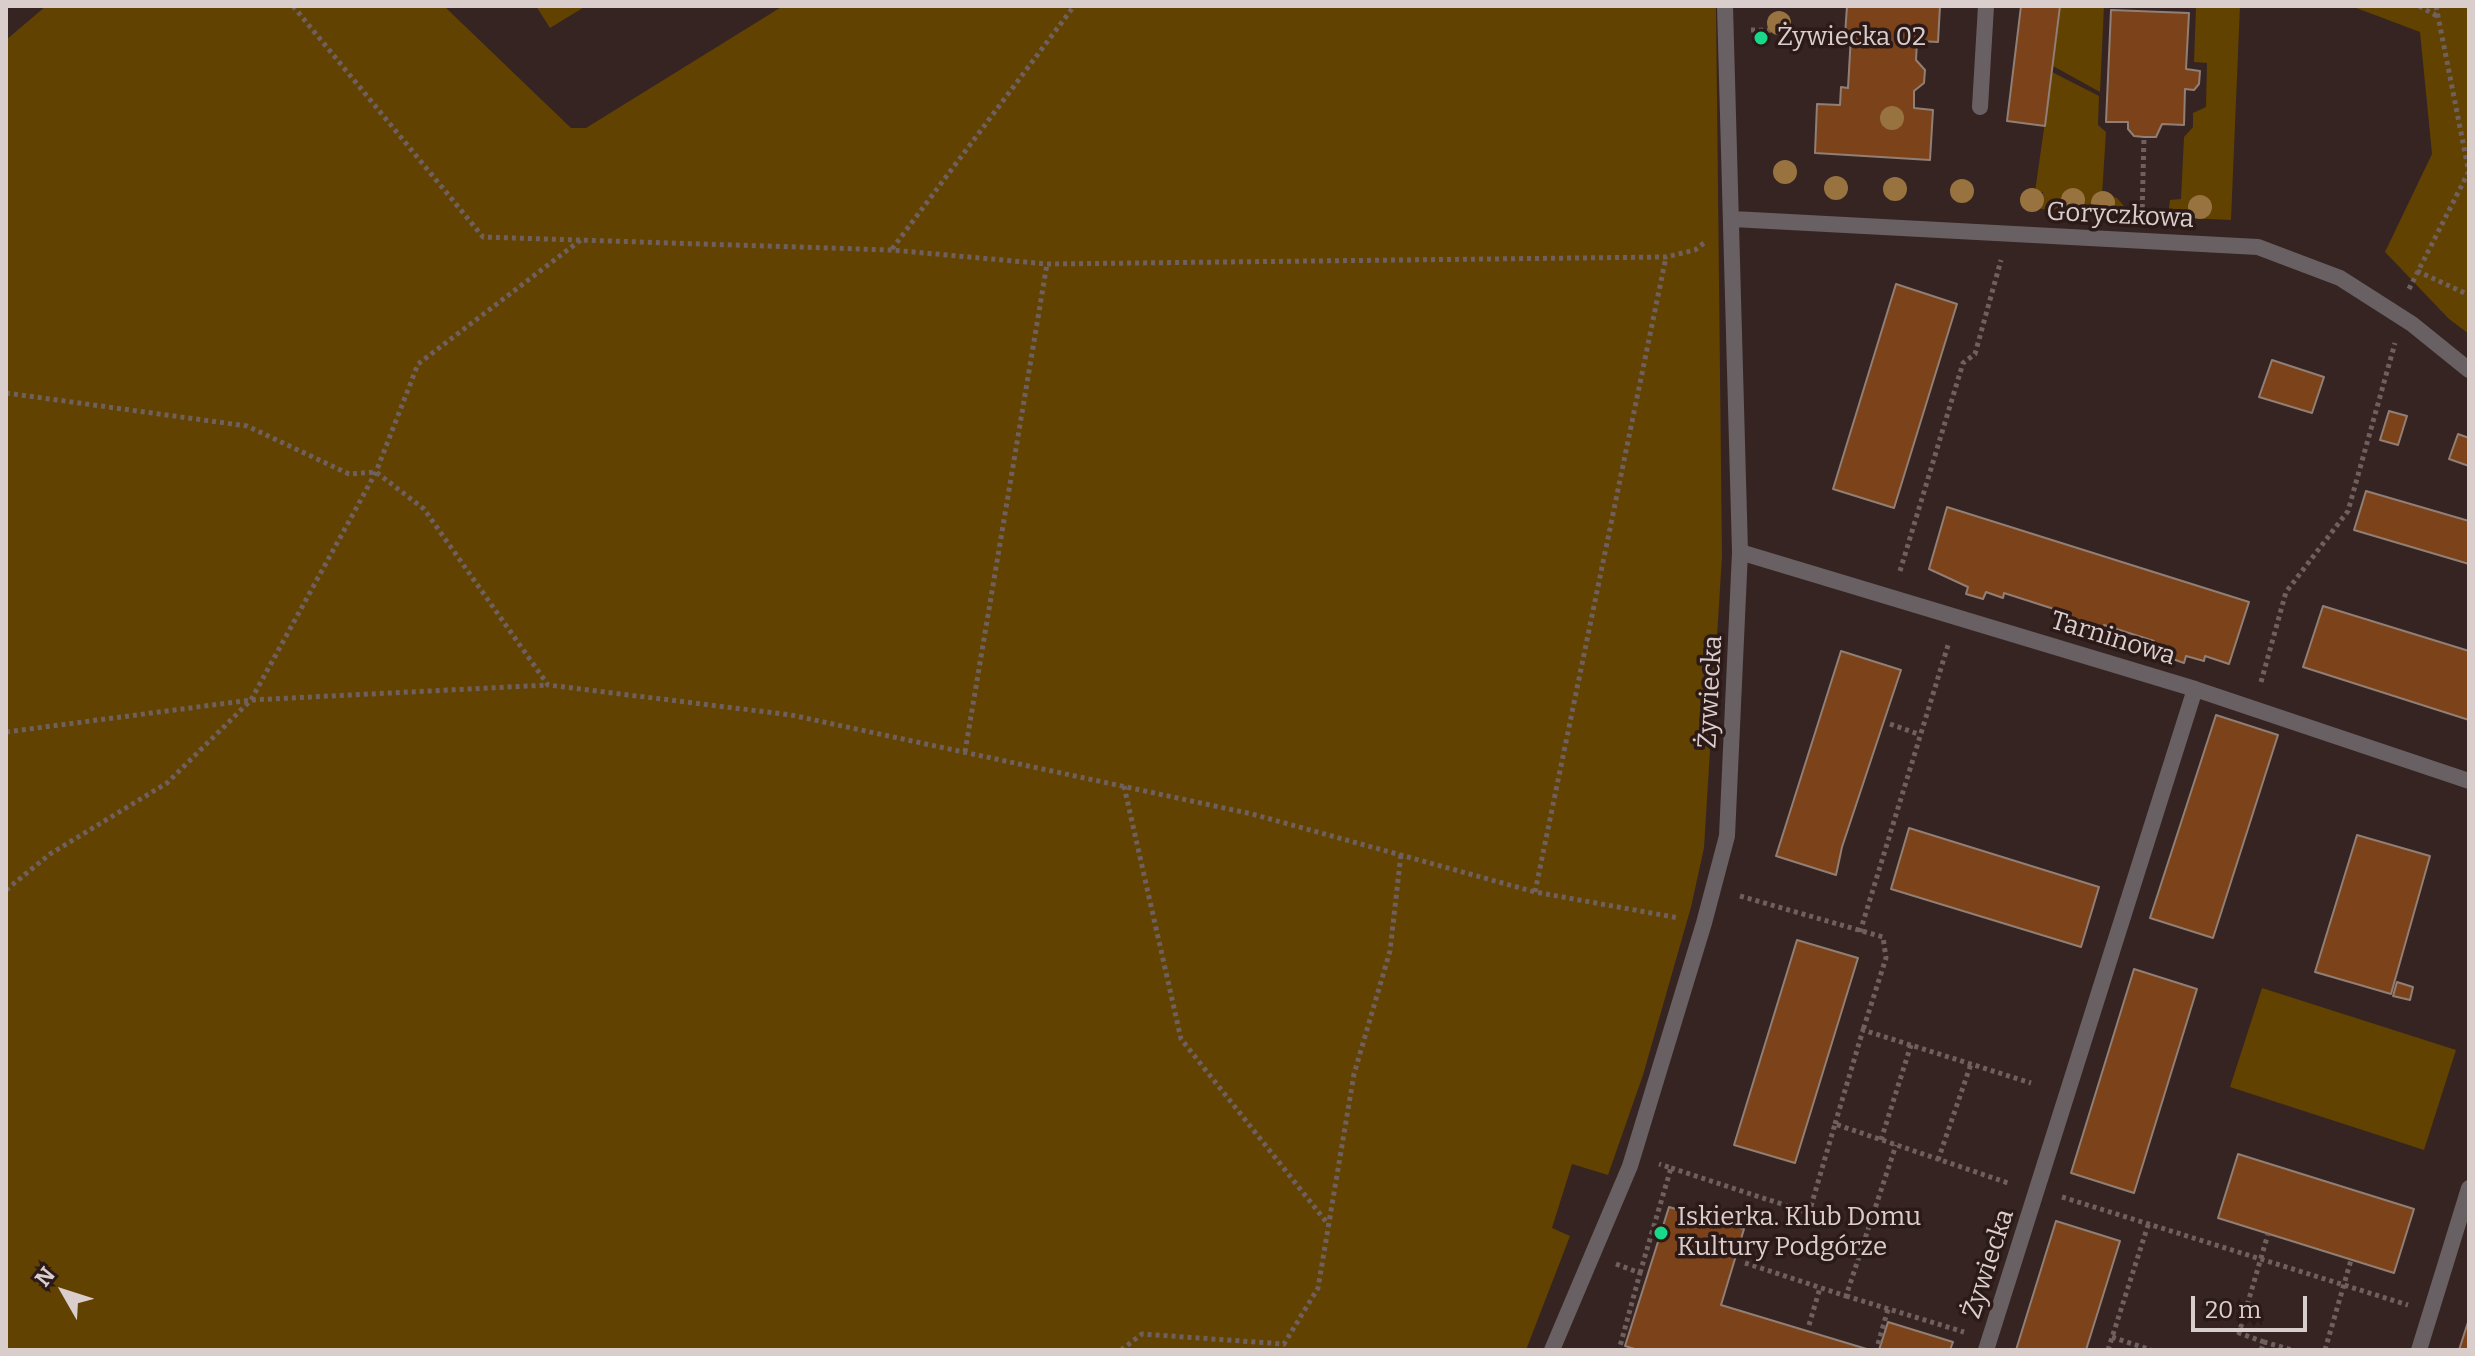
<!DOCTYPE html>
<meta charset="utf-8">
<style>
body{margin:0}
#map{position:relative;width:2475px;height:1356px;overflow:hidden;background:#352422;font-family:Bitter,serif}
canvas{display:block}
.frame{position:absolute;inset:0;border:8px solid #dacecd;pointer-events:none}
.north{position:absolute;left:24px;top:1252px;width:80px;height:80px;-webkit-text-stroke:6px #2b1a18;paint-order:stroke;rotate:309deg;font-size:22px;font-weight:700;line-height:32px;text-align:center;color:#dacecd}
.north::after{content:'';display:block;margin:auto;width:28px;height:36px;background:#dacecd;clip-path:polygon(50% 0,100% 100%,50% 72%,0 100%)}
.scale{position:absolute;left:2191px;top:1296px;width:116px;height:36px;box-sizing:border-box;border:4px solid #dacecd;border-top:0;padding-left:10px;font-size:24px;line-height:28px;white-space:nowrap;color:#dacecd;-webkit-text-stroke:6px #2b1a18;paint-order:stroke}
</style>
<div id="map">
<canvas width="2475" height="1356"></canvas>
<div class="frame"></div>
<div class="north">N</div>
<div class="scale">20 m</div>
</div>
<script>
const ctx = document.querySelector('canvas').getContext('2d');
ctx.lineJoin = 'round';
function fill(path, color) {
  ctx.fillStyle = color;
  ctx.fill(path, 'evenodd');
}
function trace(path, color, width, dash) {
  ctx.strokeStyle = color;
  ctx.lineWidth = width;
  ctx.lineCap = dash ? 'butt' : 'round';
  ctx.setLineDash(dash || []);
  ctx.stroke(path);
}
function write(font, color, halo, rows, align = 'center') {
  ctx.font = font + ' Bitter,serif';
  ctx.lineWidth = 7;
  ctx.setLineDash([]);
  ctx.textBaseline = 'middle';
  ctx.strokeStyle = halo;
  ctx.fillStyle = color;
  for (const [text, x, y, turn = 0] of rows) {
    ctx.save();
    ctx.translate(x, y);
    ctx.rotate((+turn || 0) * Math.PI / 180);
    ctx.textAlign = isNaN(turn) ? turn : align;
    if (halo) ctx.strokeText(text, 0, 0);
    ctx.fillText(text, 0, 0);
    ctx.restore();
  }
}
fill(new Path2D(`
 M46,6H444L571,128H586L783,6H1716L1722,556L1704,848L1691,907L1643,1075L1608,1175L1572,1164L1552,1228L1570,1236L1526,1350H6V40Z
 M536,6H586L550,28Z
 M2060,6H2104L2100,92L2053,66Z
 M2192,6H2240L2231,220L2168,217L2170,200L2181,199L2184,137L2193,127V113L2206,107L2207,63L2194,62L2196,7Z
 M2351,6H2469V334L2449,319L2385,252L2432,154L2420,32Z
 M2052,72L2099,96L2098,125L2106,132L2102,195L2117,198L2124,206L2122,213L2041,209L2043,192H2035Z
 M2262,988L2456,1050L2424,1150L2230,1087Z`), '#614201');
const building = new Path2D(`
 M1847,6H1940L1938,42L1917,41L1916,60L1925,70L1924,83L1914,91V108L1933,110L1930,160L1815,153L1817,104L1840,105L1841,87L1848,88L1851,35H1845Z
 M2021,6H2060L2045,126L2007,121Z
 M2111,10L2189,13L2186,69L2200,71L2199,84L2194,90L2185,89L2184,125L2162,124L2156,137H2144L2134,136L2128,129V122H2106Z
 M1896,284L1957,304L1894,508L1833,489Z
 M2272,360L2324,377L2312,413L2259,397Z
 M2389,411L2407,416L2398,445L2380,440Z
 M2458,434L2469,438V466L2449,459Z
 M2366,491L2469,521V564L2354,530Z
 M1947,507L2249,602L2229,664L2205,656L2204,661L2186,656L2184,663L2167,657L2169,651L2153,645L2154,641L2104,625L2103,630L2086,624L2084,631L2067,626L2069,619L2052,613L2054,609L2004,593L2003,598L1986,592L1983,599L1966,594L1968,587L1929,569Z
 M2323,606L2469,651V720L2303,667Z
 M1841,651L1901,670L1842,847L1836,875L1776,856Z
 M2216,715L2278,735L2213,938L2150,918Z
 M1909,828L2099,887L2081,947L1891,889Z
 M2357,835L2430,856L2391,994L2315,972Z
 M1797,940L1858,958L1795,1163L1734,1145Z
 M2134,969L2197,989L2134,1193L2071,1173Z
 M2397,982L2413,987L2410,1000L2393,996Z
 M2238,1154L2414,1209L2394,1273L2218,1218Z
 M1669,1207L1744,1229L1721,1305L1870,1350H1638L1625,1346Z
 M2056,1221L2120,1241L2086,1350H2016Z
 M2469,1319V1350H2459Z
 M1888,1322L1953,1342L1950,1350H1879Z`);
fill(building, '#7c431b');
trace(building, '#917f75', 2);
trace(new Path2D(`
 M293,6L483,237L891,250L1047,264L1666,257L1695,250L1705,242
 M2419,6L2437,16
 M2436,6L2469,173
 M1751,30L1807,31
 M2142,216L2144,137
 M892,249L1074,6
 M2417,271L2469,295
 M2409,289L2468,173
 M6,393L247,426L349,474L376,472L424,509L548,685L791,715L1252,814L1535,892L1679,918
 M1900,571L1963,363L1975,354L2001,260
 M2261,682L2286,592L2348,511L2395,343
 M1890,724L1918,734
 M6,732L251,700L548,685
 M965,752L1047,264
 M1124,786L1181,1039L1328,1224
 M6,890L50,854L167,783L251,700L376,472L418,364L582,239
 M1535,892L1666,257
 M1740,896L1883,937L1886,958L1863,1030
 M1860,932L1949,642
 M1835,1124L1863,1030L2031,1083
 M1881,1140L1911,1045
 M1938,1160L1971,1064
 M1671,1168L1809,1213L1835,1124L2011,1184
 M2062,1197L2408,1305
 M1745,1263L1846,1296L1896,1145
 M1616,1264L1640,1273L1619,1350
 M1640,1273L1671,1168L1659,1164
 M1846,1296L1964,1332
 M1809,1325L1820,1288
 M2112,1337L2151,1350
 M2264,1342L2239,1333L2268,1234
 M1878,1344L1888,1309
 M1121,1350L1142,1334L1284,1344L1318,1288L1354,1074L1390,951L1401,854
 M2108,1350L2149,1222
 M2261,1350L2264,1342L2292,1350
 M2325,1350L2351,1260`), '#6f605e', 5, [4, 4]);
trace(new Path2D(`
 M1980,107L1986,6`), '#696063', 16);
trace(new Path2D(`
 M1733,219L2258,247L2340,278L2412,324L2469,370
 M1740,552L2195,689L2469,781
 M1552,1350L1630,1166L1704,923L1727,836L1740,552L1725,6
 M1986,1350L2195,689
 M2419,1350L2469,1188`), '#696063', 16);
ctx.fillStyle = '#987340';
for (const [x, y] of [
 [1779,23],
 [1892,118],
 [1785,172],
 [1836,188],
 [1895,189],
 [1962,191],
 [2032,200],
 [2073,200],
 [2103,203],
 [2200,207]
]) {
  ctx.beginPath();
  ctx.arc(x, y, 12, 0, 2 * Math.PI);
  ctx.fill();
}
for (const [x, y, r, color] of [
 [1761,38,8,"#18d989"],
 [1661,1233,8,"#18d989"]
]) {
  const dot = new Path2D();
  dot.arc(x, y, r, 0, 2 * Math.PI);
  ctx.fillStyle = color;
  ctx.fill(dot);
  trace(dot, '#2b1a18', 3);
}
write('26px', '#dacecd', '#2b1a18', [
 ["Żywiecka 02",1777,38],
 ["Iskierka. Klub Domu",1677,1218],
 ["Kultury Podgórze",1677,1248]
], 'left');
write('26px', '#dacecd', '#2b1a18', [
 ["Goryczkowa",2120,216,3],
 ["Tarninowa",2113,639,17],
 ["Żywiecka",1711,692,-87],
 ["Żywiecka",1989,1264,-72]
]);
</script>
